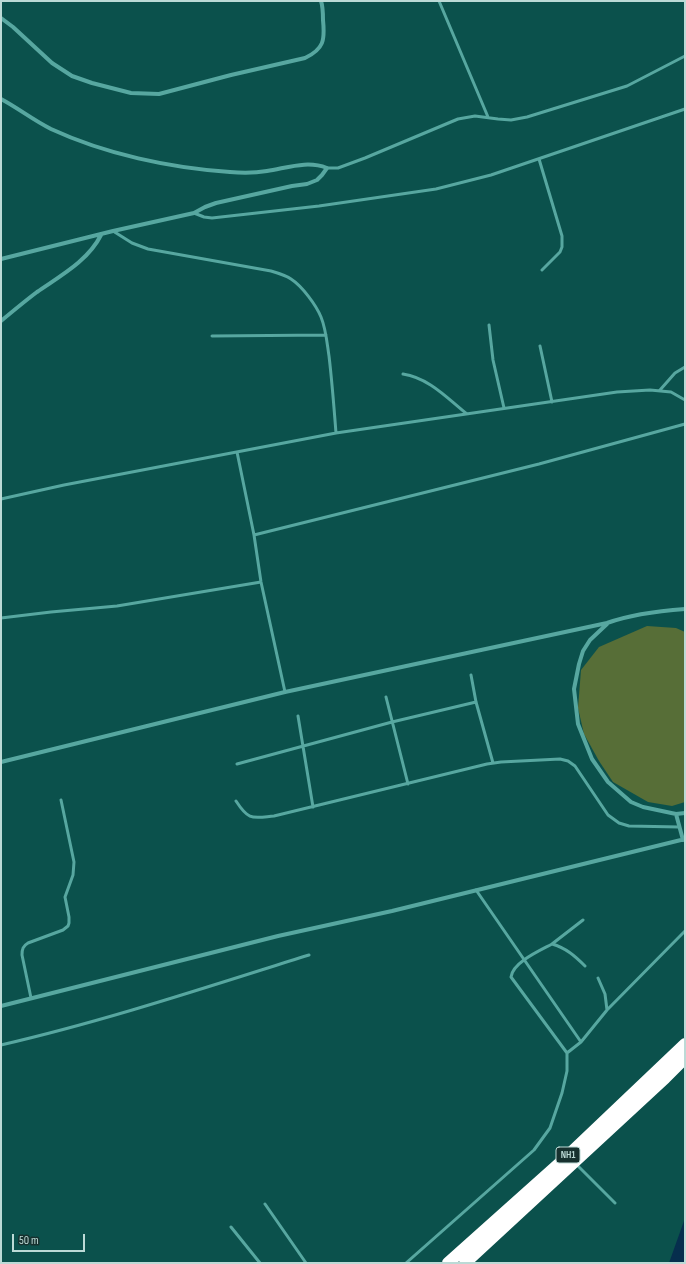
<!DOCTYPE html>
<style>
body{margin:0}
#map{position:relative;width:686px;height:1264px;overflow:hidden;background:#0b514c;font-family:"Sofia Sans Condensed",sans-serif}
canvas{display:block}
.frame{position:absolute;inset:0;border:2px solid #bcdad6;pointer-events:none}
.scale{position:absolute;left:12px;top:1234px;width:73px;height:18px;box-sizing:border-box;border:2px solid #bcdad6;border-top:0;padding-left:5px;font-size:12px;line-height:14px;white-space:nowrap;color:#bcdad6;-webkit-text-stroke:3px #17312f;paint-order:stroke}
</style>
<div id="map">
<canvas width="686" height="1264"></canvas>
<div class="frame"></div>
<div class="scale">50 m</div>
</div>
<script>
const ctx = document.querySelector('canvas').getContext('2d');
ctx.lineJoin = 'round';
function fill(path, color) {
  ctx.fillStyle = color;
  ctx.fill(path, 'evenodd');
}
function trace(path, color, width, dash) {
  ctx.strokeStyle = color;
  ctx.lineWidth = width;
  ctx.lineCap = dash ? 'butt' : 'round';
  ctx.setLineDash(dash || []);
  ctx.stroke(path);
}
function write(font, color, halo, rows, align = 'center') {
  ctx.font = font + ' "Sofia Sans Condensed",sans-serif';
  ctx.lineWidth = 3;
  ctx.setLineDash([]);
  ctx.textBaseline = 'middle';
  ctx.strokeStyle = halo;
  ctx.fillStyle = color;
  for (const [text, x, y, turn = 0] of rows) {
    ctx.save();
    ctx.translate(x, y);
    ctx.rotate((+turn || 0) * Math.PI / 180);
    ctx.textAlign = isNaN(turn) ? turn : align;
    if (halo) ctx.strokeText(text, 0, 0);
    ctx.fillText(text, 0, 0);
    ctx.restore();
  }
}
fill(new Path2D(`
 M647,626L676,628L685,632V802L672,806L648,802L613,782L599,761L584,734L578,708L581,670L599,647Z`), '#576e37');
fill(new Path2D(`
 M685,1218V1263H669Z`), '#062e4d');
trace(new Path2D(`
 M439,1L488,117
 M539,159L562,236V247L560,252L542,270
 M327,168H338L365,158L458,119L475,116L498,119L511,120L527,117L627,86L685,56
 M194,213L204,217L212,218L319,206L436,189L491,175L685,109
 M113,231L132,243L148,249L271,271C278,273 285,275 291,279C302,286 316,305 321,317C326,329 327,343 329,356C332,381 334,407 336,433
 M489,325L493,360L504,408
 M212,336L326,335
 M540,346L552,402
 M403,374C429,378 447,398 467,414
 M660,390L675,373L685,367
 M237,452L254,535L261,582L285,692
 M1,499L64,485L336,433L617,392L650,390L671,392L685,400
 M254,535L539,464L685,424
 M1,618L51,612L117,606L261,582
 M471,675L476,702L493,763
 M386,697L408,784
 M298,716L313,807
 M237,764L392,722L476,702
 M236,801C249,821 252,818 274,816L487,764L501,762L560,759L568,761L575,766L608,815L619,823L629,826L679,827
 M476,890L581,1042L607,1010L605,994L598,978
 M552,944L583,920
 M31,998L22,955C22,949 23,946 28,943L63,930L68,926L69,923V917L65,897L73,875L74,862L61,800
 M607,1010L685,931
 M581,1042L567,1053L511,977C513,962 541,950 552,944C566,948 575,956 585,966
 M1,1045C105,1021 207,987 309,955
 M576,1164L615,1203
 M265,1204L306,1263
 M231,1227L260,1263
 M406,1263L534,1150L550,1128L562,1093L567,1071V1053`), '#57a7a0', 3);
trace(new Path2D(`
 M1,18L13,27L52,63L72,76L92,83L131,93L159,94L231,75L305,58C324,49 325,40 323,20C323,14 323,7 321,1
 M1,99C18,108 33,120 51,129C105,154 170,168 230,172C242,173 255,173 267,171C287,168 307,160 327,168L322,175L317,180L307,184L292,186L216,203L205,207L194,213L113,231L1,259
 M1,321C13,311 25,301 37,292C60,276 88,261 101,235
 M607,624L590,640L583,651L579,664L574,689L578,724L592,759L608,782L631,802L643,807L676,814L683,840
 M1,762L285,692L607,623C632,614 658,611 685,609
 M676,814L685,813
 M1,1006L278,936L392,911L685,839`), '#57a7a0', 4);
trace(new Path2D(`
 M448,1263L561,1162L685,1044
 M465,1263L665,1078L685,1058`), '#fff', 12);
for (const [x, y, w] of [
 [568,1155,24]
]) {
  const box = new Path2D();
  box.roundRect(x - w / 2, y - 8, w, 16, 3);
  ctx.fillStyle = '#17312f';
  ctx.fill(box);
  trace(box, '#bcdad6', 1);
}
write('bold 10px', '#bcdad6', null, [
 ["NH1",568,1155]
]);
</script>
